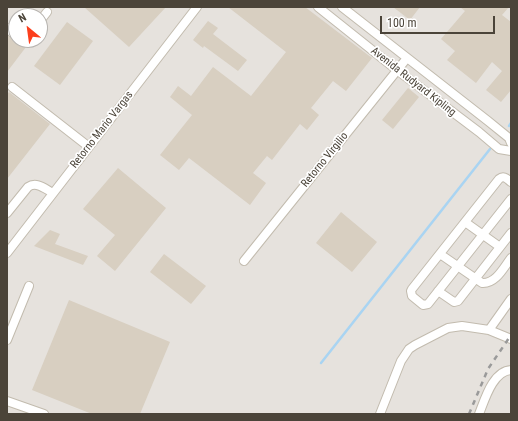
<!DOCTYPE html>
<style>
body{margin:0}
#map{position:relative;width:518px;height:421px;overflow:hidden;background:#f6f3ec;font-family:"Roboto Condensed",sans-serif}
canvas{display:block}
.frame{position:absolute;inset:0;border:8px solid #4b4439;pointer-events:none}
.north{position:absolute;left:8px;top:8px;width:40px;height:40px;box-sizing:border-box;background:#fff;border:1px solid #b7b4b0;border-radius:50%;rotate:331deg;font-size:11px;font-weight:700;line-height:16px;text-align:center;color:#4b4439}
.north::after{content:'';display:block;margin:auto;width:14px;height:18px;background:#fc3f1d;clip-path:polygon(50% 0,100% 100%,50% 72%,0 100%)}
.scale{position:absolute;left:380px;top:16px;width:115px;height:18px;box-sizing:border-box;border:2px solid #4b4439;border-top:0;padding-left:5px;font-size:12px;line-height:14px;white-space:nowrap;color:#4b4439;-webkit-text-stroke:3px #fff;paint-order:stroke}
</style>
<div id="map">
<canvas width="518" height="421"></canvas>
<div class="frame"></div>
<div class="north">N</div>
<div class="scale">100 m</div>
</div>
<script>
const ctx = document.querySelector('canvas').getContext('2d');
ctx.lineJoin = 'round';
function fill(path, color) {
  ctx.fillStyle = color;
  ctx.fill(path, 'evenodd');
}
function trace(path, color, width, dash) {
  ctx.strokeStyle = color;
  ctx.lineWidth = width;
  ctx.lineCap = dash ? 'butt' : 'round';
  ctx.setLineDash(dash || []);
  ctx.stroke(path);
}
function write(font, color, halo, rows, align = 'center') {
  ctx.font = font + ' "Roboto Condensed",sans-serif';
  ctx.lineWidth = 3.5;
  ctx.setLineDash([]);
  ctx.textBaseline = 'middle';
  ctx.strokeStyle = halo;
  ctx.fillStyle = color;
  for (const [text, x, y, turn = 0] of rows) {
    ctx.save();
    ctx.translate(x, y);
    ctx.rotate((+turn || 0) * Math.PI / 180);
    ctx.textAlign = isNaN(turn) ? turn : align;
    if (halo) ctx.strokeText(text, 0, 0);
    ctx.fillText(text, 0, 0);
    ctx.restore();
  }
}
fill(new Path2D(`
 M7,7H511V414H7ZM16,16H40V40H16Z`), '#e6e2dd');
trace(new Path2D(`
 M509,126L511,123
 M321,363L490,149`), '#a9d4f2', 2.5);
fill(new Path2D(`
 M84,7H166L129,47Z
 M228,7H305L372,58L346,91L333,81L311,108L319,115L307,130L300,124L272,160L267,156L253,173L266,183L250,205L189,158L179,170L160,155L192,115L170,97L178,86L191,96L213,67L251,96L286,52Z
 M393,7H420L410,20Z
 M460,7H509L502,15L511,22V90L501,102L486,90L502,71L492,62L476,83L447,60L455,51L441,39L465,11Z
 M208,21L218,28L213,34L247,60L238,71L204,46L203,48L193,40Z
 M67,22L93,41L60,85L34,66Z
 M7,35L13,40L18,41L26,47L7,72Z
 M408,88L419,97L393,129L382,120Z
 M9,92L50,124L7,179V94Z
 M118,168L166,208L115,271L97,256L115,235L83,209Z
 M341,212L377,242L352,272L316,243Z
 M50,230L60,234L55,244L88,256L83,265L34,246Z
 M164,254L206,286L191,304L150,272Z
 M69,300L170,342L140,414H92L32,390Z`), '#d8cfc1');
const minor = new Path2D(`
 M318,7L397,70L479,132L499,149L511,151
 M342,7L488,121L509,138L511,143
 M40,21L47,12
 M7,28L16,36
 M12,87L89,147
 M511,182C507,179 504,175 499,179L412,289L411,291L412,296L423,305L428,304L511,199
 M7,213L28,187C37,181 45,189 53,193
 M465,222L500,247
 M7,253L197,7
 M440,254L482,283C496,284 504,267 511,258
 M244,261L407,58
 M438,291L454,302L458,301L511,233
 M489,330L511,299
 M7,340L29,286
 M7,401L44,414
 M380,414L401,361L409,349L415,345L448,328L462,326L489,330L511,339
 M479,414C485,399 493,371 511,370`);
trace(minor, '#c2bbae', 10);
trace(minor, '#fff', 8);
trace(new Path2D(`
 M469,414L488,369L511,335`), '#9a9a9a', 2.5, [5, 5]);
write('11px', '#4b4439', '#fff', [
 ["Avenida Rudyard Kipling",413,82,38],
 ["Retorno Mario Vargas",102,130,-52],
 ["Retorno Virgilio",325,160,-51]
]);
</script>
